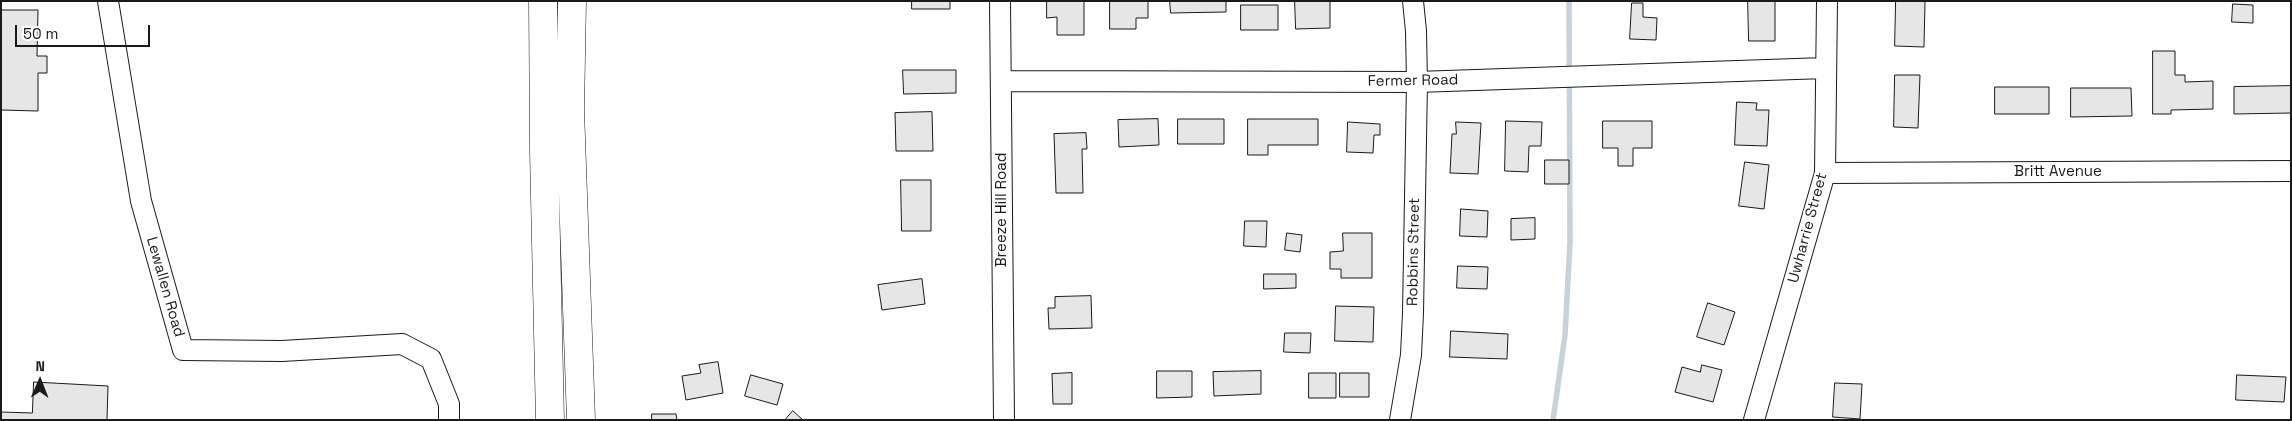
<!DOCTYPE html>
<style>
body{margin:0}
#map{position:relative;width:2292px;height:421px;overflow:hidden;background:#fff;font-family:"Space Grotesk",sans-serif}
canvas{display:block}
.frame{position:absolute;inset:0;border:2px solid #1a1a1a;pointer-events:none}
.north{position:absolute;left:15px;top:356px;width:50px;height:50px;-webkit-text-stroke:4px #fff;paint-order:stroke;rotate:1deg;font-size:14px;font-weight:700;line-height:20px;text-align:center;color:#1a1a1a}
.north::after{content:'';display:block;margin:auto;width:18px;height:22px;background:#1a1a1a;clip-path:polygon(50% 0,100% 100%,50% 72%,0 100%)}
.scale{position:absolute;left:15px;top:25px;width:135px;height:22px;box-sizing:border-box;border:2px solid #1a1a1a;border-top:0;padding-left:6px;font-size:15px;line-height:18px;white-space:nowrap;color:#1a1a1a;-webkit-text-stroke:4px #fff;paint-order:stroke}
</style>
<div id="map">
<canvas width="2292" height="421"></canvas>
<div class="frame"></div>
<div class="north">N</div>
<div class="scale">50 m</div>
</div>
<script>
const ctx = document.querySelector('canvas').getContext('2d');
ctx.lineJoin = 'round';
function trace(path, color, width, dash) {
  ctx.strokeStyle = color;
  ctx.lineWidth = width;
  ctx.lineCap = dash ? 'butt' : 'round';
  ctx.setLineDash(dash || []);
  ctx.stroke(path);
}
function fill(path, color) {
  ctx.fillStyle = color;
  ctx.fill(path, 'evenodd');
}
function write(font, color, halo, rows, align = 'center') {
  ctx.font = font + ' "Space Grotesk",sans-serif';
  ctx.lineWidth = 4;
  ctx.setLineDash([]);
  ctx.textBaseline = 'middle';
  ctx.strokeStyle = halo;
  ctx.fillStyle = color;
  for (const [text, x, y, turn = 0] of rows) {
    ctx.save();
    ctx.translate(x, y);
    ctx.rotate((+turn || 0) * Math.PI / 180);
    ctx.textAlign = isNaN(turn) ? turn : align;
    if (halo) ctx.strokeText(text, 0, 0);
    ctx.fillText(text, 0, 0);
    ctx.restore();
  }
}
trace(new Path2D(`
 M1553,420L1565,335L1570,242L1569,1`), '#c6d2dc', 5.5);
const building = new Path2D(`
 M912,1H950V9H912Z
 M1047,1H1084V35H1057V17L1047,18Z
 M1110,1H1148V18H1136V29H1110Z
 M1170,1H1226V12L1171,13Z
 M1295,1H1330V28L1296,29Z
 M1748,1H1775V41H1749Z
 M1896,1H1925L1924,47L1895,46Z
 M1632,3H1643V17L1657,18L1656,40L1630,39Z
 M2233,4L2253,5V23L2232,22Z
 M1241,5H1278V30H1241Z
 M1,10H38L37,56H47V73H38V111L1,110Z
 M2153,51H2175V75H2185V82L2213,81V109L2171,110V114H2153Z
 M903,70H956V93L904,94Z
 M1895,75H1920L1918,128L1894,127Z
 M2291,86V113L2234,114V87Z
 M1995,87H2049V114H1995Z
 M2071,88H2131L2132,116L2071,117Z
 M1737,102L1757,103L1756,110H1769L1767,146L1735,145Z
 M932,112L933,151H896L895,113Z
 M1158,119L1159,145L1119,147L1118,120Z
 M1178,119H1224V144H1178Z
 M1248,119H1318V145H1268V155H1248Z
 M1506,121L1542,122L1541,146H1529L1528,172L1505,171Z
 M1603,121H1652V148H1633V166H1618V148H1603Z
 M1348,122L1380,124V135H1374L1373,153L1347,152Z
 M1456,122L1481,123L1478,174L1450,173L1452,134H1456Z
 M1086,133L1087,149H1082L1083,193H1056L1054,134Z
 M1545,160H1569V184H1545Z
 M1745,162L1769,165L1764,209L1739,206Z
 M901,180H931V231H902Z
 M1461,209L1488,211L1487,237L1460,236Z
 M1535,218V239L1511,240V219Z
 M1245,221H1267L1266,247L1244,246Z
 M1287,233L1302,235L1300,252L1285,250Z
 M1343,233H1372V278H1341V269H1330V252L1343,251Z
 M1458,266L1488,267L1487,289L1457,288Z
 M1264,274H1296V288L1264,289Z
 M922,279L925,304L882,310L878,285Z
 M1091,296L1092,328L1049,329L1048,308H1055V297Z
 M1708,303L1735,312L1724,345L1697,337Z
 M1336,306L1374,307L1373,342L1335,341Z
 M1451,331L1508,334L1507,359L1450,357Z
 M1285,333H1311L1310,353L1284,352Z
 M718,362L723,393L686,400L682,376L701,373L699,365Z
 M1702,365L1722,370L1713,402L1675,392L1682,367L1700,372Z
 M1157,371H1192V397L1157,398Z
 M1261,371V394L1214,396L1213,372Z
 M1072,373V404H1053L1052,374Z
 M1309,373H1336V398H1309Z
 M1340,373H1369V397H1340Z
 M751,375L783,384L777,405L745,396Z
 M2237,375L2286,377L2284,402L2236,400Z
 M34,382L108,386L107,420H1V412L32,413Z
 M1835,383L1862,384L1860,419L1833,417Z
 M793,411L803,420H785Z
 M652,414H676L677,420H652Z`);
fill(building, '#e6e6e6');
trace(building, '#1a1a1a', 1);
const minor = new Path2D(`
 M108,1L141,201L183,350L282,351L402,344L431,359L449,404V420
 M1000,1L1004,420
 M1001,81L1417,82L1825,68
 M1825,173L2291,171
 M1400,420L1411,355L1413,313L1417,82L1416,31L1413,1
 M1754,420L1825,173L1827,1`);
const highway = new Path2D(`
 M543,1L544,152L550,420
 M572,1L570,110L581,420`);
trace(minor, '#1a1a1a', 22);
trace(highway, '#1a1a1a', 29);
trace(minor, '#fff', 20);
trace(highway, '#fff', 28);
write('15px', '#1a1a1a', '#fff', [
 ["Fermer Road",1413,81,-1],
 ["Britt Avenue",2058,172],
 ["Breeze Hill Road",1002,210,-90],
 ["Uwharrie Street",1808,228,-75],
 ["Robbins Street",1414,252,-89],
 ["Lewallen Road",165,287,74]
]);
</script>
